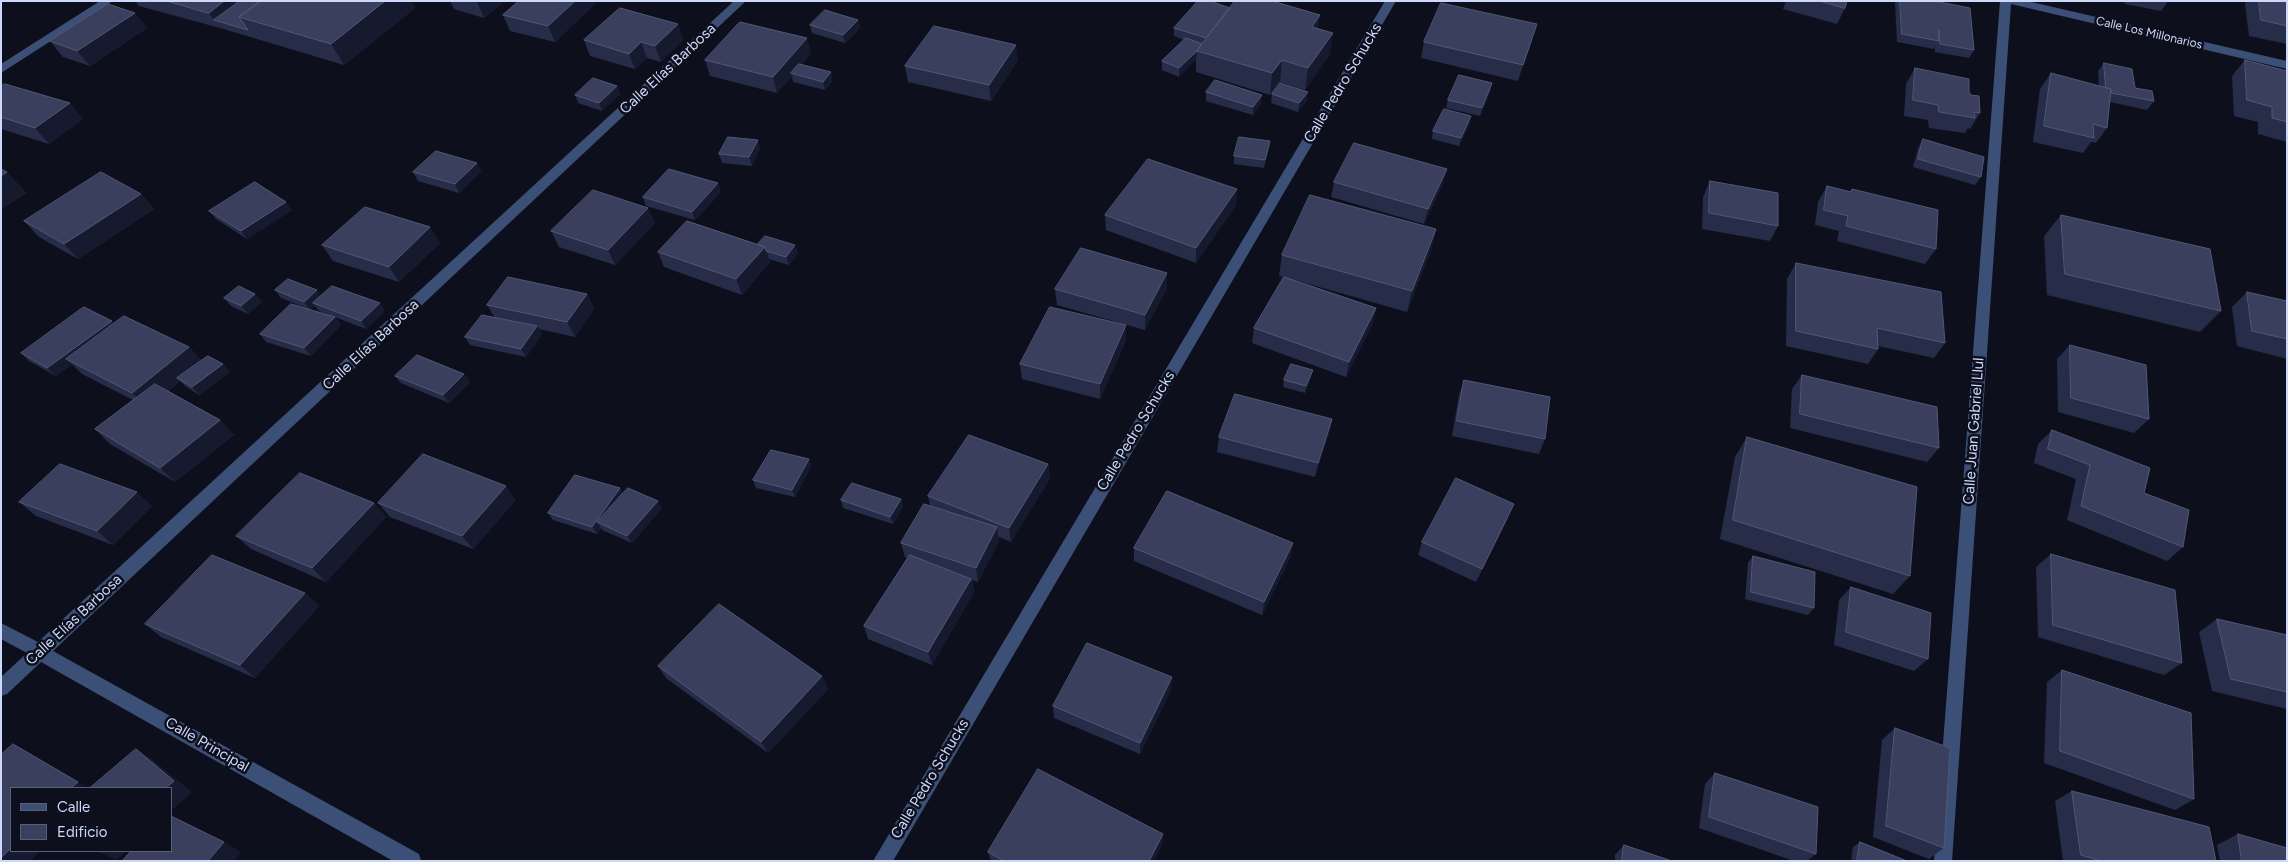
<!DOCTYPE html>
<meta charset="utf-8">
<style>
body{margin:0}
#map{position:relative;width:2288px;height:862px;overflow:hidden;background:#0d101c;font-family:Figtree,sans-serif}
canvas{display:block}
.frame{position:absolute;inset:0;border:2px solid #ccd9fb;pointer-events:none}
.legend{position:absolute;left:10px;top:787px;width:162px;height:65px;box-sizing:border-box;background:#0d101c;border:1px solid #596075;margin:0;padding:6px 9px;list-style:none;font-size:15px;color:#ccd9fb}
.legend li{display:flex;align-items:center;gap:10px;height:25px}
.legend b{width:25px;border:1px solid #596075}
</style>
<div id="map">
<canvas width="2288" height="862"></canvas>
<div class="frame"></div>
<ul class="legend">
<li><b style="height:6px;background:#3c5077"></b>Calle</li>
<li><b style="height:14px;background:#393f5c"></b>Edificio</li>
</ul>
</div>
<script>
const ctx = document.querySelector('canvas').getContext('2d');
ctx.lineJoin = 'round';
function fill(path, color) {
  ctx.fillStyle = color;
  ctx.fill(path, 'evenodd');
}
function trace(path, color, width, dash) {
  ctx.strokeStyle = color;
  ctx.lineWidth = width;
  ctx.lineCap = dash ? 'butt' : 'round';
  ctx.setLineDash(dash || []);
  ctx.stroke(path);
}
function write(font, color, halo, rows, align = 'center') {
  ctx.font = font + ' Figtree,sans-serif';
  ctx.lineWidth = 5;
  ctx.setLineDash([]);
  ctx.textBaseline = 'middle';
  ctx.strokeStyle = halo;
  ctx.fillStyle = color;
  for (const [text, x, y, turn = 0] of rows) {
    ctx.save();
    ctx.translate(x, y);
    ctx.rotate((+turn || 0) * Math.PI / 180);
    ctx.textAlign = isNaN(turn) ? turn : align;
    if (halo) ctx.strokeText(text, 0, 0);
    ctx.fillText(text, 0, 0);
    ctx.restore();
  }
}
fill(new Path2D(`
 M100,1H113L1,73V64Z
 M734,1H746L53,651L419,854L421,861H393L41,662L7,694L1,696V677L27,653L1,639V623L38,642Z
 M1385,1H1396L893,861H873Z
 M2000,1H2027L2287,61V69L2011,4L1952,861H1934Z`), '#3c5077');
fill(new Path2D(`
 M135,1H411L415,8L344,65L220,28L139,6Z
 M450,1H505L484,18L454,9Z
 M519,1H598L555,42L510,31L503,15Z
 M1786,1H1847L1845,8L1837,24L1783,9Z
 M1896,1H1934L1974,50L1969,58L1935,52V47L1934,49L1897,42L1895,3Z
 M2124,1H2167V3L2161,11L2125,4Z
 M2247,1H2287V44L2249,36L2245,4Z
 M1230,8L1318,28L1330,54L1305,90L1280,82L1270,95L1196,72V59L1179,77L1162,70V61L1184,40L1174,36V28Z
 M135,13L147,28L90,66L63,57L50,41Z
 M858,20L860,28L845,43L812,33L810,25Z
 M678,24L683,40L661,62L647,58L635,69L590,56L584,40Z
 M1532,40L1518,81L1421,58L1424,42Z
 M811,53L802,64L833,80L825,90L793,82L792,76L777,93L710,76L705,60Z
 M1018,60L991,101L908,82L905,66Z
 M2245,60L2287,71V142L2258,134V122L2234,116L2232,76Z
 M2104,63L2154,101L2147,110L2110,102L2107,128L2096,143L2091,142L2083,153L2033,142L2040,89L2051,73L2099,86L2098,71Z
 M1915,68L1969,92L1980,113L1970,129L1968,128L1965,133L1929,128L1928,120L1904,116L1906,84Z
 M1492,83L1490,92L1480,116L1446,108L1448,100Z
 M1,86L83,119L49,144L1,129Z
 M617,86L620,94L602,111L578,103L575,95Z
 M1206,92L1261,103L1253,115L1206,101Z
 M1272,94L1307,100L1298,112L1271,103Z
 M1471,116L1469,125L1459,146L1432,139L1433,131Z
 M1923,139L1981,177L1975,185L1913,167L1918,148Z
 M1270,141L1269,149L1264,168L1234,164V156Z
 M760,148L752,166L722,163L719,154Z
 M482,171L459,193L418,181L413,172Z
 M1710,181L1778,226L1770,241L1702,229L1703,197Z
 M1334,182L1443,184L1424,224L1331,197Z
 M1827,186L1850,192L1852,189L1936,249L1925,264L1837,241L1839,231L1815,225L1818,202Z
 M721,192L695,220L646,206L643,197Z
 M141,194L154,209L78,259L39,237L24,221Z
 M1236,205L1196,263L1106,230L1105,215Z
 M292,210L247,239L216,219L209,211Z
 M2061,215L2221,311L2200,332L2047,295L2044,236Z
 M655,223L615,265L559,247L551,231Z
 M1436,229L1431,250L1407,312L1291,279L1376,308L1373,323L1346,377L1252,343L1254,328L1284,277L1279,276L1282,255Z
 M440,243L399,282L333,261L322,245Z
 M758,244L798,253L789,265L769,259L770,262L742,295L664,267L658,252Z
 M1796,263L1945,343L1934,358L1878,346V349L1868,364L1786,346L1787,279Z
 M1167,288L1145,330L1057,305L1055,289Z
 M275,290L321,296L385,311L366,329L319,311L315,306L310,310L335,317L341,325L311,356L266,342L260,334L306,308L281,298Z
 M2247,292L2287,301V359L2237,346L2232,307Z
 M255,294L262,302L248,314L231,306L224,298Z
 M587,294L594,309L575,337L539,329L542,334L526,357L470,345L465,337L495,318L487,305Z
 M112,321L114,323L189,347L202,361L223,364L230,372L199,395L185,386L180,381L168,391L220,420L234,435L175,482L110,444L95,429L133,400L82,374L72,364L56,376L29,361L21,353Z
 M1126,340L1100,399L1022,379L1020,364Z
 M2070,345L2149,419L2134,433L2058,412L2057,359Z
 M464,374L470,382L449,403L401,383L395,376Z
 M1802,375L1939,448L1927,462L1790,428L1792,389Z
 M1311,377L1305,393L1283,387L1284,380Z
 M1464,380L1545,439L1539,454L1452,436L1459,395Z
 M1332,419L1329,433L1315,477L1217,452L1219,437Z
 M2052,430L2144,493L2183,547L2167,561L2067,520L2076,479L2034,463L2038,444Z
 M1747,437L1910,576L1893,594L1720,539L1735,457Z
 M809,459L811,466L795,497L756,488L753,480Z
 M1048,464L1050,478L1011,542L999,537V541L978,582L972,580L974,592L932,665L868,639L864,626L907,558L905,557L901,543L930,506L928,496Z
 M620,488L623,494L662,508L632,543L602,530L601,528L597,534L553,520L548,513Z
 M901,499L903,506L893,524L843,508L841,500Z
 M516,500L473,549L390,517L378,503Z
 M19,502L152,506L113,545L36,516Z
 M374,503L386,517L326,582L251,549L236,536Z
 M1508,518L1476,582L1418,555L1422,542Z
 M1134,548L1291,556L1262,615L1134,561Z
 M2051,554L2182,663L2164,675L2038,637L2036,567Z
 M1753,556L1814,608L1808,615L1745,599L1748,563Z
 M1851,587L1928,659L1914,671L1834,645L1839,600Z
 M305,593L319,606L255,678L161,637L145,624Z
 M2217,619L2287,635V709L2212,691L2199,632Z
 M658,666L822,676L828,689L768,753L666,678Z
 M2062,670L2194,799L2175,810L2044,763L2047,682Z
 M1171,690L1140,754L1054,718L1053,706Z
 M1895,728L1944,848L1929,859L1873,837L1882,740Z
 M1715,773L1816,854L1807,861H1794L1699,828L1705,784Z
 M2072,791L2216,861H2063L2055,801Z
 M1163,834L1162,844L1154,861H991L988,852Z
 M2238,834L2287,861H2220L2217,845Z
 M1860,842L1907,861H1851L1853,847Z
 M1624,845L1672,861H1615V855Z`), '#272d48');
fill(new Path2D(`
 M224,1H256L214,20L209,13Z
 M385,1H411L415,8L344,65L331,44Z
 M478,1H505L484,18L477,2Z
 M575,1H598L555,42L548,26Z
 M135,13L147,28L90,66L77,51Z
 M1320,15L1317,37L1312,27Z
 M858,20L860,28L845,43L843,35Z
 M678,24L683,40L661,62L655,46Z
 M1537,24L1532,40L1518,81L1523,65Z
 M1333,33L1330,54L1305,90L1308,68Z
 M807,38L811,53L793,74L791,73L792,76L777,93L773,77Z
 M641,42L647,58L635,69L629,54Z
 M1016,45L1018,60L991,101L989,85Z
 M1197,51L1196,59L1179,77V68Z
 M1282,60L1280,82L1270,95L1272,73Z
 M831,72L833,80L825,90L823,82Z
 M1492,83L1490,92L1480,116L1482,108Z
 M617,86L620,94L602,111L599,103Z
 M1308,92L1307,100L1298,112L1299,103Z
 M1262,95L1261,103L1253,115V107Z
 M70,103L83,119L49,144L35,128Z
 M1471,116L1469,125L1459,146L1461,138Z
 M758,140L760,148L752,166L749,157Z
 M1270,141L1269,149L1264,168L1265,160Z
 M477,163L482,171L459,193L455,184Z
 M1447,169L1443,184L1424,224L1428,209Z
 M7,172L27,193L1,210V176Z
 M718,183L721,192L695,220L692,212Z
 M1237,189L1236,205L1196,263V248Z
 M141,194L154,209L78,259L64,244Z
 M286,202L292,210L247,239L241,231Z
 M648,208L655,223L615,265L608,250Z
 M430,227L440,243L399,282L389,267Z
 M1436,229L1431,250L1407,312L1412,291Z
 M795,245L798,253L789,265L786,257Z
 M765,247L770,262L742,295L736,279Z
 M1167,273V288L1145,330V315Z
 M317,290L323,298L313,303L315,306L310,310L304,302Z
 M255,294L262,302L248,314L241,306Z
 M587,294L594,309L575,337L567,322Z
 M380,303L385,311L366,329L361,321Z
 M1376,308L1373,323L1346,377L1349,362Z
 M335,317L341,325L311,356L304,348Z
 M112,321L120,329L66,359L72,364L56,376L47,368Z
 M1126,325V340L1100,399V384Z
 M537,326L542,334L526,357L521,349Z
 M189,347L203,362L177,378L180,381L147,407L132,393Z
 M223,364L230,372L199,395L192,387Z
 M1313,370L1311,377L1305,393L1306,386Z
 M464,374L470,382L449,403L443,395Z
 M1332,419L1329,433L1315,477L1318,463Z
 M220,420L234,435L175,482L160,468Z
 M809,459L811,466L795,497L792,490Z
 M1048,464L1050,478L1011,542L1009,528Z
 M506,486L516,500L473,549L462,536Z
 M620,488L624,496L597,522L601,528L597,534L592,527Z
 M137,492L152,506L113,545L97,531Z
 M901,499L903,506L893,524L890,517Z
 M658,501L662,508L632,543L627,536Z
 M374,503L386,517L326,582L312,568Z
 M1514,504L1508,518L1476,582L1482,569Z
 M997,527L999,541L978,582L976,568Z
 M1293,543L1291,556L1262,615L1264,602Z
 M971,579L974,592L932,665L928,652Z
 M305,593L319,606L255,678L240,665Z
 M822,676L828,689L768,753L761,742Z
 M1172,677L1171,690L1140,754V743Z
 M13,744L88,788H71Z
 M136,749L154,761L192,792L171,811V788H166Z
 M1163,834L1162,844L1154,861H1149Z
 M224,842L241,852L234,861H208Z
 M11,848V851H40L30,861H1V858Z
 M97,851H127L116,860Z`), '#151a2f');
const building = new Path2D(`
 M167,1H224L209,13Z
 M240,1H261L239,17L248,30L214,20Z
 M261,1H385L331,44L239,17Z
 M519,1H575L548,26L503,15Z
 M1198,1H1210L1230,8L1206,38L1174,28Z
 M1235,1H1272L1320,15L1312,27L1333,33L1308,68L1282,60L1272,73L1197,51Z
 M1820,1H1847L1845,8Z
 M1900,1H1934L1970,8L1974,50L1940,44L1939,30V41L1902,34Z
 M2259,1H2287V26L2261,20Z
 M1441,3L1537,24L1523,65L1424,42Z
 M108,4L135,13L77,51L50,41Z
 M620,8L678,24L655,46L641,42L629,54L584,40Z
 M825,10L858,20L843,35L810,25Z
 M740,22L807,38L773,77L705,60Z
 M934,26L1016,45L989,85L905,66Z
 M1186,38L1202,44L1197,51L1179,68L1162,61Z
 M2245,60L2287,71V122L2272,118V107L2247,100Z
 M2104,63L2132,69L2135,88L2152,91L2154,101L2111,93V89L2106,88Z
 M799,64L831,72L823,82L791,73Z
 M1915,68L1969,79V92L1971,95L1979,96L1980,113L1974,112L1975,118L1939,112L1938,105L1913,100Z
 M2051,73L2111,89L2107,128L2093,124L2094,138L2044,126Z
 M1459,75L1492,83L1482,108L1448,100Z
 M593,78L617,86L599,103L575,95Z
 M1215,80L1262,95L1253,107L1206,92Z
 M1280,83L1308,92L1299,103L1272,94Z
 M5,84L70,103L35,128L1,117V86Z
 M1444,109L1471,116L1461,138L1433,131Z
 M728,137L758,140L749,157L719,154Z
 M1239,137L1270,141L1265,160L1234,156Z
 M1923,139L1984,157L1981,177L1918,159Z
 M1354,143L1447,169L1428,209L1334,182Z
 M436,151L477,163L455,184L413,172Z
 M1148,159L1237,189L1196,248L1105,215Z
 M1,169L7,172L1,176Z
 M669,169L718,183L692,212L643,197Z
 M101,172L141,194L64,244L24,221Z
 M1710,181L1778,193V226L1709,213Z
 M255,182L286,202L241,231L209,211Z
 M1827,186L1851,192L1852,189L1938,210L1936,249L1846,226L1848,216L1824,210Z
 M593,190L648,208L608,250L551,231Z
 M1310,195L1436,229L1412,291L1282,255Z
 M365,207L430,227L389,267L322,245Z
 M2061,215L2210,249L2221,311L2065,274Z
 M687,221L765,247L736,279L658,252Z
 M765,236L795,245L786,257L766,251L765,247L758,244Z
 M1081,248L1167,273L1145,315L1055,289Z
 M1796,263L1941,292L1945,343L1877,328L1878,349L1796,331Z
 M508,277L587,294L567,322L487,305Z
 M1284,277L1376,308L1349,362L1254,328Z
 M288,279L317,290L304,302L275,290Z
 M239,286L255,294L241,306L224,298Z
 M332,286L380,303L361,321L313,303Z
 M2247,292L2287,301V339L2252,331Z
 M291,304L335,317L304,348L260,334Z
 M84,307L112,321L47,368L21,353Z
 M1050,307L1126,325L1100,384L1020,364Z
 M482,315L537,326L521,349L465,337Z
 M124,316L189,347L132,393L66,359Z
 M2070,345L2146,365L2149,419L2071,398Z
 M417,355L464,374L443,395L395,376Z
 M208,356L223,364L192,387L177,378Z
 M1291,364L1313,370L1306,386L1284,380Z
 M1802,375L1937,407L1939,448L1800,414Z
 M1464,380L1550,397L1545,439L1457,421Z
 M155,384L220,420L160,468L95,429Z
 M1235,394L1332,419L1318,463L1219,437Z
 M2052,430L2150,468L2144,493L2189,510L2183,547L2081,506L2090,465L2048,449Z
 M969,435L1048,464L1009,528L928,496Z
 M1747,437L1917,487L1910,576L1733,520Z
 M771,450L809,459L792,490L753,480Z
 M423,454L506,486L462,536L378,503Z
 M60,464L137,492L97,531L19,502Z
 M300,473L374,503L312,568L236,536Z
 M575,475L620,488L592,527L548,513Z
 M1456,478L1514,504L1482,569L1422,542Z
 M852,483L901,499L890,517L841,500Z
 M628,488L658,501L627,536L597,522Z
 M1167,491L1293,543L1264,602L1134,548Z
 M924,504L997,527L976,568L901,543Z
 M2051,554L2175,590L2182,663L2053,625Z
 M212,555L305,593L240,665L145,624Z
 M910,555L971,579L928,652L864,626Z
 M1753,556L1815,572L1814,608L1751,592Z
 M1851,587L1931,613L1928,659L1846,632Z
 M719,604L822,676L761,742L658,666Z
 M2217,619L2287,635V692L2231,679Z
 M1087,643L1172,677L1140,743L1053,706Z
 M2062,670L2191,713L2194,799L2060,751Z
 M1895,728L1950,748L1944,848L1886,826Z
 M13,744L78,782L71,788H11V848L1,858V755Z
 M136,749L174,781L166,788H90Z
 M1038,769L1163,834L1149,861H1004L988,852Z
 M1715,773L1818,807L1816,854L1709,817Z
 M2072,791L2209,827L2216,861H2101L2081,855Z
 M171,816L224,842L208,861H122L131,851H171Z
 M2238,834L2287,848V861H2242Z
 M1860,842L1907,861H1857Z
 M1624,845L1672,861H1622Z`);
fill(building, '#393f5c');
trace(building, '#505875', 1);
write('12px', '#ccd9fb', '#0d101c', [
 ["Calle Los Millonarios",2149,33,13]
]);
write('15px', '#ccd9fb', '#0d101c', [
 ["Calle Elías Barbosa",668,69,-43],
 ["Calle Pedro Schucks",1343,83,-59],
 ["Calle Elías Barbosa",371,345,-43],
 ["Calle Pedro Schucks",1136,431,-59],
 ["Calle Juan Gabriel Llul",1974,431,-86],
 ["Calle Elías Barbosa",74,620,-43],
 ["Calle Principal",207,745,30],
 ["Calle Pedro Schucks",930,779,-59]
]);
</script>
